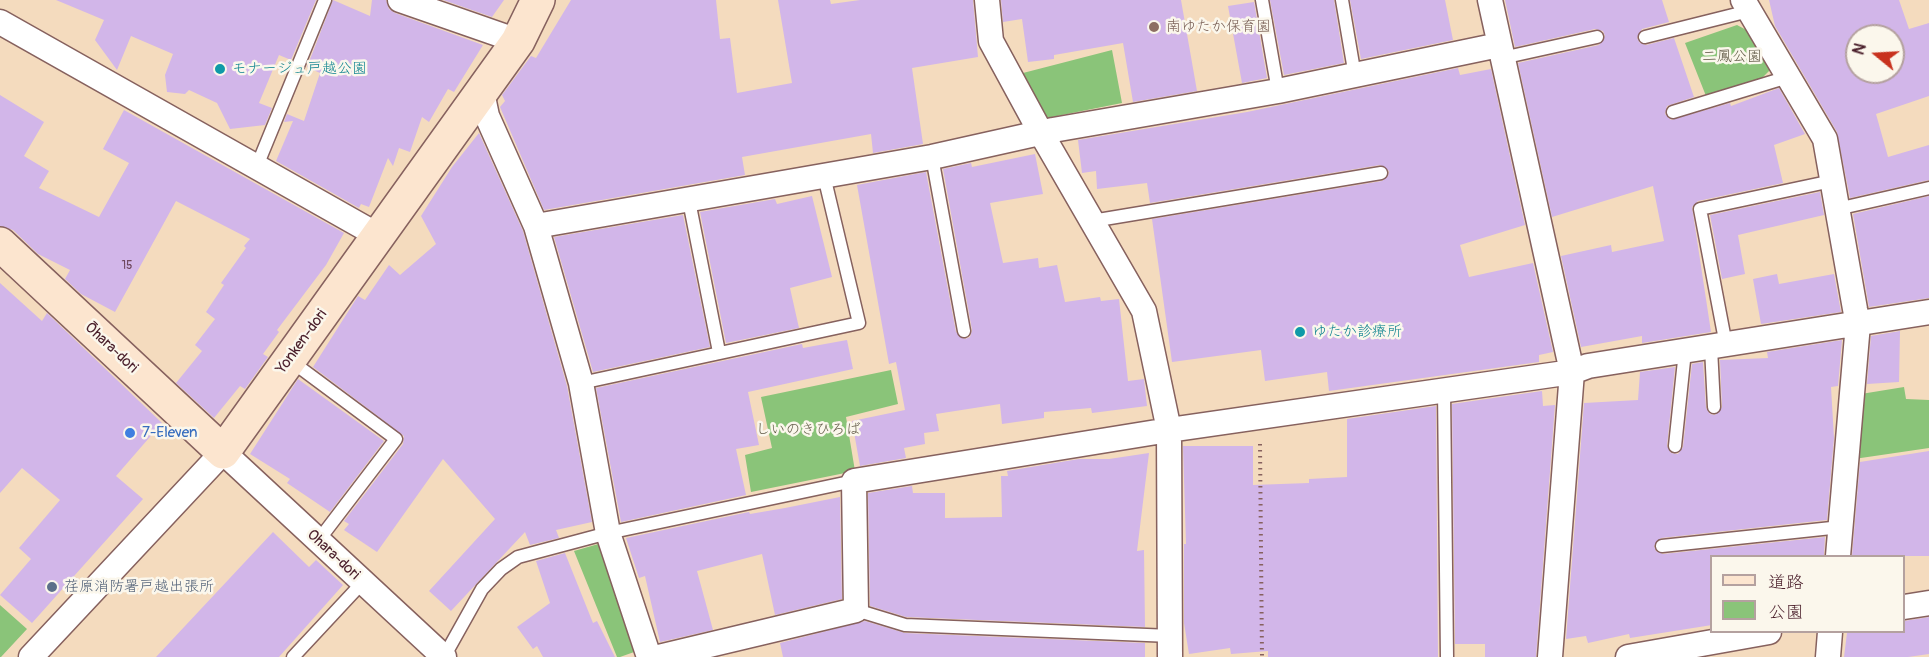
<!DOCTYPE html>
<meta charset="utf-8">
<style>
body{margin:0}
#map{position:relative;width:1929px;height:657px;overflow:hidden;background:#f4dbbe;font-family:Pangolin,"Klee One",sans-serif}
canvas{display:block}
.legend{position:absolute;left:1710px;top:555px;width:195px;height:78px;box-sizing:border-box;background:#fbf7ec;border:2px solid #b4a19f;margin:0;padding:8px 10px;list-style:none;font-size:18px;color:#4a1f2b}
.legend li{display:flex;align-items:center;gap:12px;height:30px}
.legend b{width:30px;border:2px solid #b4a19f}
.north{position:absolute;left:1845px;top:24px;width:60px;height:60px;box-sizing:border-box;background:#fbf7ec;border:2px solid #b4a19f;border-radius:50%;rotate:288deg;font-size:16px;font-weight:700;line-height:24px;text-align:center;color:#4a1f2b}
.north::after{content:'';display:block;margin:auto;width:21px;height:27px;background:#c8321e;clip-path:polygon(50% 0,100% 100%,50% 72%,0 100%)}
</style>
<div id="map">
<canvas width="1929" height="657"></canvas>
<ul class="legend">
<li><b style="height:8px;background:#fce5cf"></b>道路</li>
<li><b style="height:16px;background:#8ac479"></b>公園</li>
</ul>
<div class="north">N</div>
</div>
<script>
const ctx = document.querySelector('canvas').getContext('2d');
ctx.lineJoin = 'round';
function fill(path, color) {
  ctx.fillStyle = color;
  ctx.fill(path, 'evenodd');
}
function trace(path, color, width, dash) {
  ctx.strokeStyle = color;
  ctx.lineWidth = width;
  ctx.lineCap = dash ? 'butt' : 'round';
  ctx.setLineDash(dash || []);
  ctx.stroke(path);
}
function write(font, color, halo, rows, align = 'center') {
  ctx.font = font + ' Pangolin,"Klee One",sans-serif';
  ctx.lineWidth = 5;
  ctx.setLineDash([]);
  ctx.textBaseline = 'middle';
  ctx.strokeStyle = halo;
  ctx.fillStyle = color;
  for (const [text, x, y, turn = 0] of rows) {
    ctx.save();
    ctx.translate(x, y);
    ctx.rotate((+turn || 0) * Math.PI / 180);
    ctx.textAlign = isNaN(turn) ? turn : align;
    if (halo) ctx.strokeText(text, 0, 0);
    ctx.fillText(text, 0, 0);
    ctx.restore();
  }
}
fill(new Path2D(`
 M1737,25L1754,34L1772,68L1762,78L1706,96L1685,43Z
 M1112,50L1122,103L1047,118L1023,73Z
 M891,370L898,404L846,417L855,471L751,492L745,455L772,448L761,397Z
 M1904,387L1906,399L1929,400V448L1854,459L1861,394Z
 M602,543L637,651L620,657H617L574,551Z
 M0,605L27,629L1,657H0Z`), '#8ac479');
fill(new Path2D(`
 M56,0H316L291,60L279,55L259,103L272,108L265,125L230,129L217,103L189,90L185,94L167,92L165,75L173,54L131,36L117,70L95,40L104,20Z
 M333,0L370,16L372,0H386L389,9L395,13L483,45L454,92L448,89L429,122L422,117L410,152L399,148L393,166L388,158L369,207L361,204L359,208L276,161L293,121L284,122L287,114L304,121L320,73L307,67Z
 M443,0H504L492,17Z
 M571,0H716L720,39L730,38L737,93L792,83L778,0H830L831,4L860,0H973L978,57L912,68L923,144L873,153L871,134L742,157L745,175L544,210L500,107L505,101L502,95L531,56L536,58Z
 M1001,0H1181L1197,91L1133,102L1123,43L1054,55V59L1028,62L1022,19L1003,22Z
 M1270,0H1334L1344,63L1284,75Z
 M1350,0H1445L1453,40L1361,59Z
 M1505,0H1662L1669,22L1642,29L1637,38L1640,43L1646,45L1674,38L1694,97L1667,106L1665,114L1671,120L1730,103L1731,106L1779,88L1805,134L1774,145L1783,183L1698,201L1692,207L1711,332L1642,343V336L1581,347L1561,256L1611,245L1612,252L1664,241L1653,186L1552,217L1518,63L1599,45L1605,36L1603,31L1595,29L1515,47Z
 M1769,0H1899L1909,29L1929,23V96L1876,114L1888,157L1929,145V180L1850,198L1837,132L1775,26ZM1857,36H1893V72H1857Z
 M1254,2L1267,78L1242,83L1228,6Z
 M1458,68L1460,75L1491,69L1525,225L1460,245L1469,277L1533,263L1553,352L1539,355V362L1329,391L1327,372L1265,381L1261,350L1172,362L1152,219L1382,181L1388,176L1389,171L1380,165L1150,203L1147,183L1097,189L1096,171L1082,173L1078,140L1247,112Z
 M0,95L44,122L24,156L49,171L39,188L99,217L129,163L103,149L124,110L344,233L326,265L277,330L279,332L263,354L268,357L245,389L240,386L214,418L176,383L202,351L195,345L215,319L206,312L224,285L221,283L246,248L244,246L250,239L176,201L115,312L81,294L65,279L70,270L38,254L13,230L0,226Z
 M479,133L523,231L567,386L592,522L556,530L559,538L530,545L525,532L451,611L429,591L495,519L443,459L377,552L344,530L349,524L344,521L403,444L404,436L313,367L358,296L365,300L389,265L400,275L436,244L421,216L452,167Z
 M1035,154L1043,194L990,203L1003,263L1038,258L1039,268L1057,265L1065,302L1100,297L1101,301L1119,299L1128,381L1144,379L1147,406L1092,413L1091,408L1044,412V418L1002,424L1000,404L936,414L939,431L924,433L925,444L904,448L906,458L860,466L852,421L905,410L896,362L889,364L857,185L926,172L956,332L965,339L970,337L972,330L943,169L971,163L972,167Z
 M1820,192L1824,215L1738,235L1745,274L1722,279L1710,215Z
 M812,196L832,277L790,288L799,328L726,343L700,212L775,199L777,204Z
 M1929,196V298L1869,307L1853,214Z
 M683,215L710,347L593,372L554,237Z
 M1777,274L1779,284L1834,274L1841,312L1761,324L1753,279Z
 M0,283L42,321L47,313L162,423L116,476L143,499L32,623L0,595L31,559L19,548L60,500L22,468L0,493Z
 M1900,331L1899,382L1867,384L1871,336Z
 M847,340L853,369L748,392L759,445L736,449L746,495L621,522L596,388L802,344L803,348Z
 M1842,340L1838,386L1831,387L1834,438L1827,520L1661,538L1654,546L1656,551L1663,554L1825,537L1824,556H1712V625L1630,638L1629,634L1588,643L1586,636L1566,639L1584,403L1638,400L1640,372L1675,367L1667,446L1671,453L1678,454L1683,447L1692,364L1703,362L1706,408L1710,414L1715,415L1722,407L1720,360L1768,358L1767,352Z
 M298,379L384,441L330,512L287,483L290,479L250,454Z
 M1542,391L1543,406L1555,405L1536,657H1485V644H1455L1452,404Z
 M1436,406L1438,657H1268V651L1231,654L1230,648L1189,654L1184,623V544H1186L1183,446H1253V485L1309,483V479L1347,477V419Z
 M1929,451V556H1852L1860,462Z
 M1149,453L1137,551L1144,550L1145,627L906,617L870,606L868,493L912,486L913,493H945V518L1002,517L1001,476H1008L1007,471L1079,459H1109Z
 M840,497L842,599L775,615L762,554L697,571L713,630L660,642L645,576L639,578L626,538L749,512L750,514L785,508Z
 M273,532L309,567L316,560L343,585L279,657H156Z
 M565,553L593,623L597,621L615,657H543L537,646L533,649L517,627L550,603L536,561Z
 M1929,617V654L1908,657H1844L1847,633L1904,632V621Z
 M865,621L905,633L1145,643V657H783L780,643Z`), '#d2b6e9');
const lane = new Path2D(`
 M1262,0L1278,91
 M1342,0L1355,76
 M1645,37L1749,11
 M1502,58L1597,37
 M1673,112L1788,77
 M932,157L964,331
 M257,166L325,0
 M689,201L719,352
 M1837,209L1929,188
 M1092,221L1381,173
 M1726,345L1700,209L1832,181
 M1711,348L1714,407
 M291,361L396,439L318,541
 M581,383L859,323L824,176
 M1444,390L1447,657
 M1675,446L1685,351
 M1662,546L1841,527
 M856,610L905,625L1171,636
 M293,657L363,582
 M444,657L482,589L501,569L518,557L608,533L854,481`);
const street = new Path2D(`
 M400,0L518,41
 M987,0L991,41L1041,133L1144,311L1169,430L1170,657
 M1490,0L1572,372L1550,657
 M1743,0L1825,139L1855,309L1858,324L1838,556
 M0,22L379,236
 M482,92L487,116L536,226L581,383L608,533L649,657
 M536,226L932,157L1053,130L1278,91L1499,45
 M1904,607L1929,603
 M31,657L223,452L444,657
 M659,657L856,610L854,481L1169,430L1572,372L1588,366L1929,312
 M1628,657L1769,632
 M1828,657L1830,632`);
const secondary = new Path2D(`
 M0,244L223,452L518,41L538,0`);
trace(lane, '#86615e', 15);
trace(street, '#86615e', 27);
trace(secondary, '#86615e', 36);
trace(new Path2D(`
 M1260,444L1262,657`), '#86615e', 4, [1.5, 4.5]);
trace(lane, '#fff', 12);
trace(street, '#fff', 24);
trace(secondary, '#fce5cf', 33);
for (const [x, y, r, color] of [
 [1154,27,6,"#8d6e63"],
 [220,69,6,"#0f9aa8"],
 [1300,332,6,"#0f9aa8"],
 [130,433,6,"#3f7fe0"],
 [52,587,6,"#5c6f8a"]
]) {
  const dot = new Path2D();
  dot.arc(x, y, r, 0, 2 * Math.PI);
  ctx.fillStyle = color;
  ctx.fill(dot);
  trace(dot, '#fbf7ec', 2);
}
write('12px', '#6c455a', null, [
 ["15",127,266]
]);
write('15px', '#785e54', '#fbf7ec', [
 ["南ゆたか保育園",1166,27]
], 'left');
write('15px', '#605946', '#fbf7ec', [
 ["二鳳公園",1732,57],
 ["しいのきひろば",808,430]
]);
write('15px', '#0d838f', '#fbf7ec', [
 ["モナージュ戸越公園",232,69],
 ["ゆたか診療所",1312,332]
], 'left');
write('15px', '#4a1f2b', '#fbf7ec', [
 ["Yonken-dori",302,342,-54],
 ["Ōhara-dori",111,348,43],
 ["Ohara-dori",333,555,43]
]);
write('15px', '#366cbe', '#fbf7ec', [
 ["7-Eleven",142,433]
], 'left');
write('15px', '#4e5e75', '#fbf7ec', [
 ["荏原消防署戸越出張所",64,587]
], 'left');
</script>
